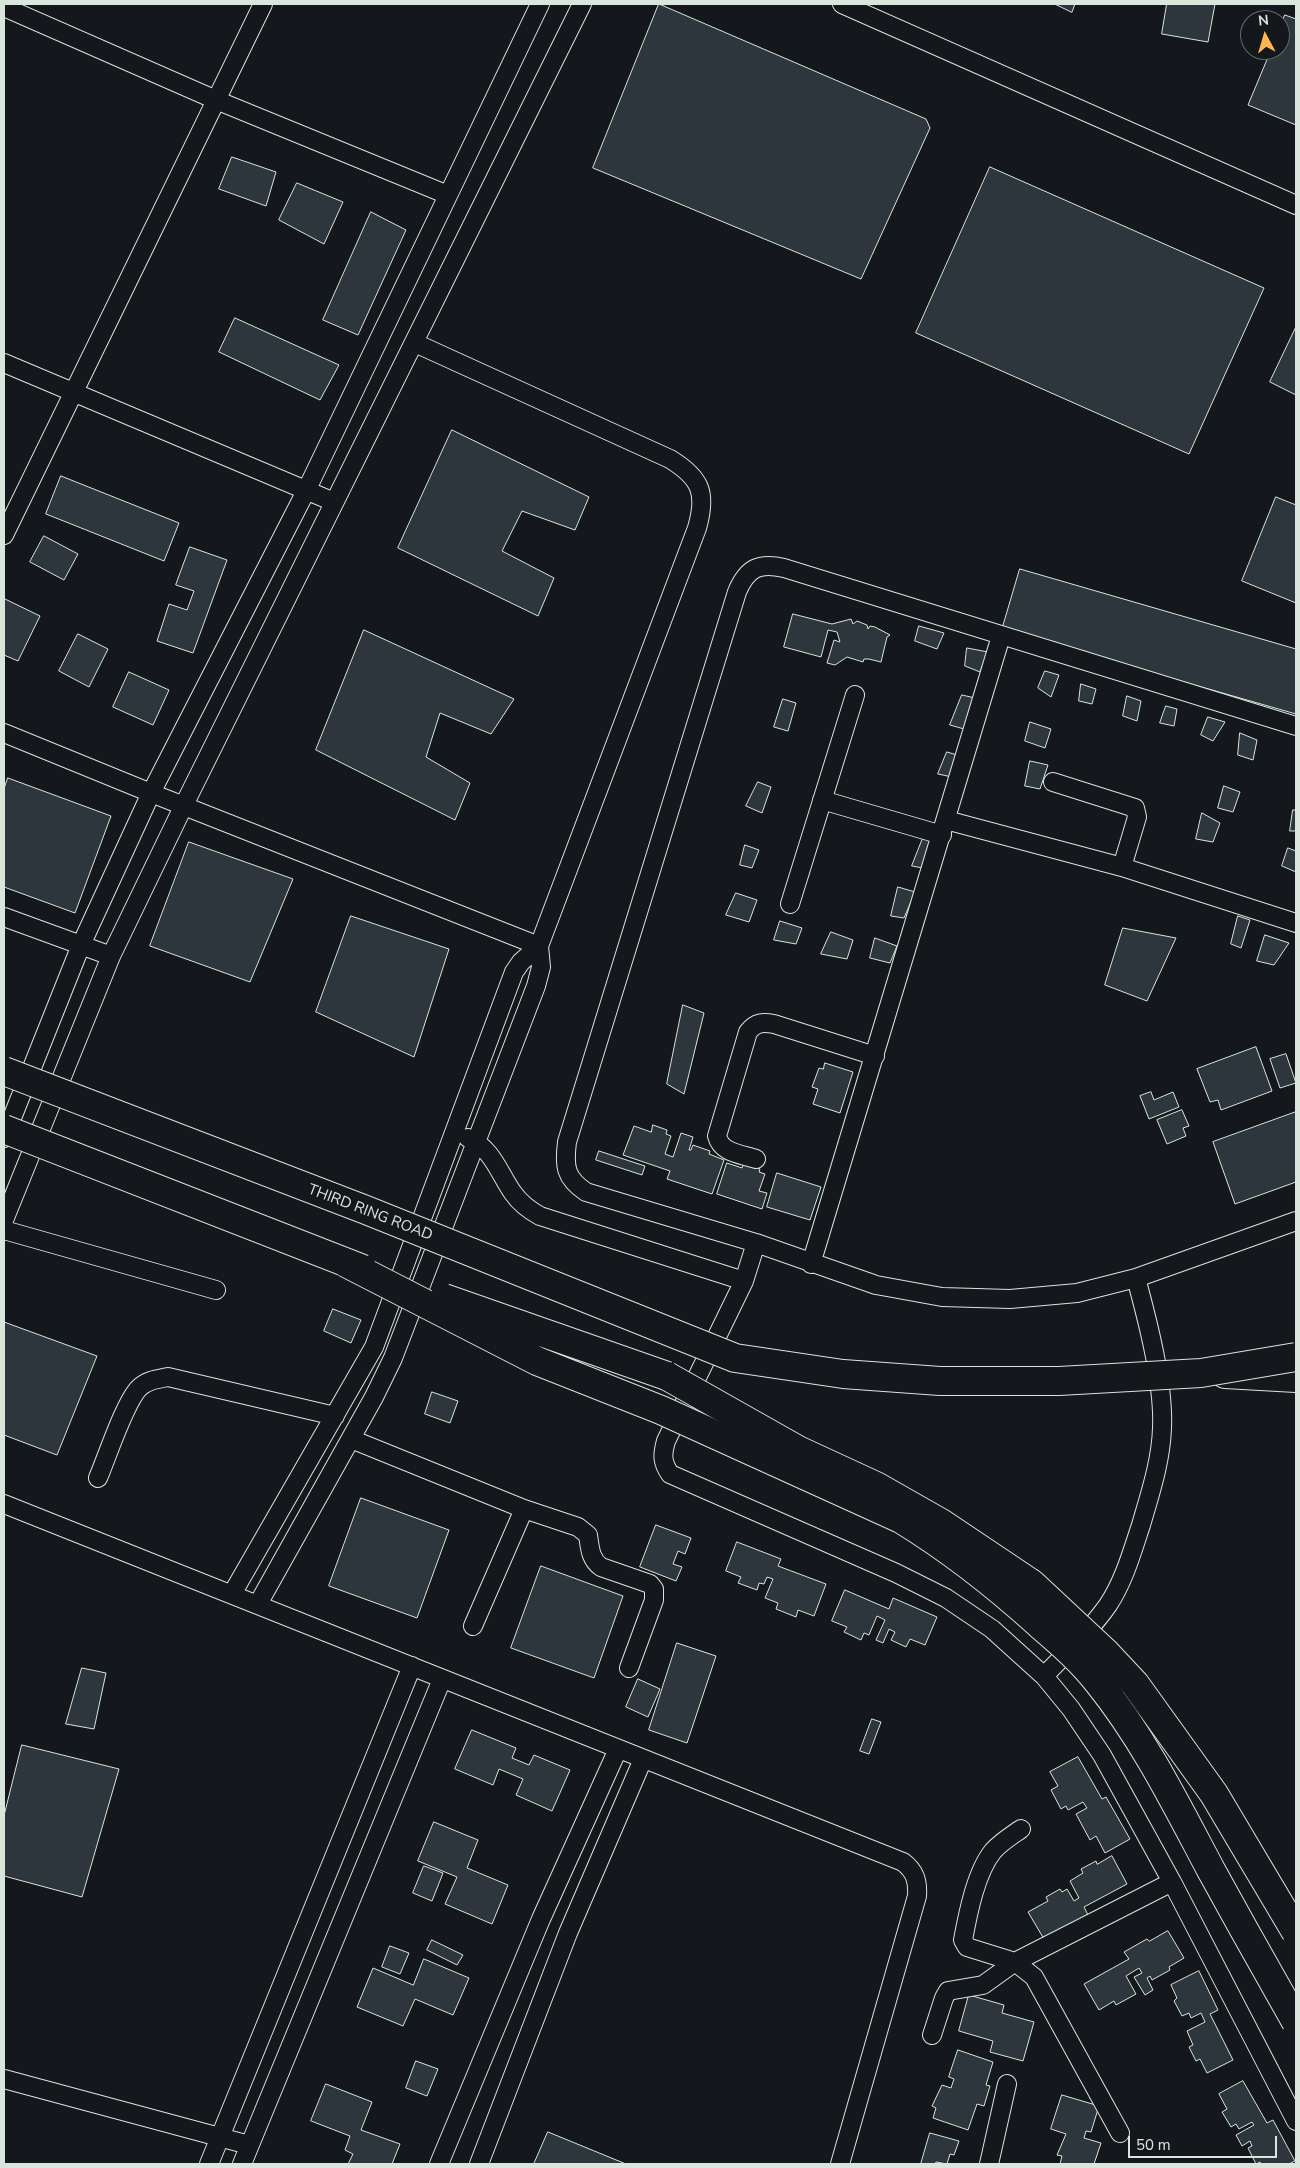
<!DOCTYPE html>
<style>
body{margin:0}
#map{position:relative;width:1300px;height:2168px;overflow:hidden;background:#14181c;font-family:"Nunito Sans",sans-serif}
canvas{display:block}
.frame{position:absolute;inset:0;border:5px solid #d8e6dc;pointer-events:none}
.north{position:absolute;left:1240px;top:10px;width:50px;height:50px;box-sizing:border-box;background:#14181c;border:1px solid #626a69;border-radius:50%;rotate:354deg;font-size:14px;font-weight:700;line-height:20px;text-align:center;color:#d8e6dc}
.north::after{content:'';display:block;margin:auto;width:18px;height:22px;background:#ffb74d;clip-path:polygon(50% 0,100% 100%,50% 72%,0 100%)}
.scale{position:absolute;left:1128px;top:2136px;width:149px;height:22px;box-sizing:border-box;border:2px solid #d8e6dc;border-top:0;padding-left:6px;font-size:15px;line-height:18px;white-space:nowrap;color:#d8e6dc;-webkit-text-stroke:4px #14181c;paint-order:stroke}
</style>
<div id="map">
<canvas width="1300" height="2168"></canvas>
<div class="frame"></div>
<div class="north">N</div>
<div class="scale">50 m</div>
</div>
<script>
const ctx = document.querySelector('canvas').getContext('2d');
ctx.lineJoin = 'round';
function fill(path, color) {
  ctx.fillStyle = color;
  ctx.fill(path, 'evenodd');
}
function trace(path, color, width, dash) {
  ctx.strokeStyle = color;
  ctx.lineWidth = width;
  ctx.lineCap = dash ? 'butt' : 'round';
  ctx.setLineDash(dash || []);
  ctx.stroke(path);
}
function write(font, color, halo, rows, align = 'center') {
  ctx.font = font + ' "Nunito Sans",sans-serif';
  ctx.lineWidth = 4;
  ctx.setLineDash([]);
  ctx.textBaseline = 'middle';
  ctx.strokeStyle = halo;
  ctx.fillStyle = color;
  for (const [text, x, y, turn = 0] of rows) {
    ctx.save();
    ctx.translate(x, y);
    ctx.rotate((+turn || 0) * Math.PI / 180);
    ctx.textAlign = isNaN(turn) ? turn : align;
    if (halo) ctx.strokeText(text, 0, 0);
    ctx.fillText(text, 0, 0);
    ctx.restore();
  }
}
const building = new Path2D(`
 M659,4L926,119L930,128L861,279L593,168Z
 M1055,4H1075L1072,12Z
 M1167,4H1215L1208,42L1162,34Z
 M1285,15L1296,19V125L1248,105L1271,50H1280V28Z
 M232,157L276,172L266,206L219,189Z
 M990,167L1264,288L1189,454L916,333Z
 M297,183L343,202L324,244L279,220Z
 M371,212L406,230L358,335L323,320Z
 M235,318L339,365L320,400L219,352Z
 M1296,327V395L1270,382Z
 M452,430L589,497L575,530L522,511L502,551L554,578L538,616L398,548Z
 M61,476L179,523L164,561L46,514Z
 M1276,497L1296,505V603L1242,581Z
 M44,536L78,554L64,580L30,562Z
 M190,547L227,560L193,653L157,641L169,604L187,610L194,591L176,585Z
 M1020,569L1296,649V714L1002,630Z
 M5,599L40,616L18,661L4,655V603Z
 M793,614L832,624L851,619L853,624L857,621L867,625L868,629L870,626L875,627L890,635L887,637L881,662L869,659H864L863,662L847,657L835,665L827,663L834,640L840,642L837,632L828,630L821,657L784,647Z
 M919,626L944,633L937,649L915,641Z
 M364,630L514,699L491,734L440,713L426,757L470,783L455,820L316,750Z
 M78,634L108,649L89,687L59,671Z
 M967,648L988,652L980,672L965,666Z
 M1045,671L1059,675L1051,697L1038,688Z
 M129,672L169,690L153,725L113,707Z
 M1081,684L1096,689L1092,704L1079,701Z
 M962,695L975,698L964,729L950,725Z
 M1127,696L1141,701L1137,721L1123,716Z
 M783,699L796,703L788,731L774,727Z
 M1166,706L1177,709L1174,726L1160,723Z
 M1208,717L1225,722L1213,741L1201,735Z
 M1030,722L1051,729L1045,748L1025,741Z
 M1240,733L1257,740L1253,760L1238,755Z
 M947,752L957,755L952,777L938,774Z
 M1030,761L1048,765L1040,789L1025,786Z
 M8,778L111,816L75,913L4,887V789Z
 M758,782L771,787L762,813L746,806Z
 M1224,786L1240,792L1233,812L1218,808Z
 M1293,810H1296V831H1290Z
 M1202,813L1220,823L1213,842L1196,839Z
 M923,838L932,841L923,868L912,866Z
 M189,842L293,879L250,982L150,946Z
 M745,845L759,850L752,868L740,865Z
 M1288,848L1296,851V872L1282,866Z
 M898,887L915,892L904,918L891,916Z
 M736,893L757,900L749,922L726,915Z
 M351,916L449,949L414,1057L316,1012Z
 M1238,916L1250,920L1241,948L1231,944Z
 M780,921L802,928L796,944L774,940Z
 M1123,928L1176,938L1147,1001L1105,985Z
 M831,932L853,940L847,959L821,954Z
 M1265,935L1289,943L1274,965L1257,961Z
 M875,938L897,946L890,963L870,958Z
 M683,1005L704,1013L684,1094L667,1084Z
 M1256,1047L1272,1091L1221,1110L1218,1100L1210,1102L1197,1069Z
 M1286,1054L1296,1083L1280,1088L1270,1059Z
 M825,1063L853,1072L840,1113L813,1104L818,1089L812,1087L819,1068L823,1069Z
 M1151,1092L1154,1100L1173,1092L1179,1107L1149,1119L1140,1096Z
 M1182,1110L1189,1126L1183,1128L1186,1136L1167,1144L1157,1120Z
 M1296,1112V1182L1235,1204L1213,1142Z
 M653,1125L667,1130L666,1134L671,1136L665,1154L673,1157L681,1133L693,1137L689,1150H691L693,1145L710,1151L709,1154L724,1160L712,1194L667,1179L670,1171L623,1155L634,1126L651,1132Z
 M599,1151L645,1166L642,1175L596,1160Z
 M727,1163L742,1168L744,1163L760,1169L759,1172L765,1174L759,1191L767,1193L762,1209L717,1194Z
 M777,1173L821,1187L810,1220L767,1207Z
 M333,1309L361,1320L351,1343L324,1331Z
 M4,1322L97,1356L57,1455L4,1435Z
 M432,1392L458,1401L450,1423L425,1414Z
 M361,1498L449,1530L417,1618L329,1586Z
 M656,1525L691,1538L685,1554L678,1551L673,1564L682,1567L676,1581L640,1567Z
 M737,1542L781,1559L778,1566L826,1584L814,1616L798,1610L796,1617L776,1609L778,1603L765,1598L773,1579L767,1577L764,1584L759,1583L757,1590L738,1583L741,1577L726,1571Z
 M541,1566L623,1596L594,1678L511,1648Z
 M845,1590L889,1609L893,1598L937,1617L925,1645L910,1639L906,1647L891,1640L895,1632L889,1629L883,1643L876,1640L885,1620L877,1616L869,1635L864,1633L861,1640L844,1632L847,1627L832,1621Z
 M677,1643L716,1656L687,1743L649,1730Z
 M82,1668L106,1673L94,1729L66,1724Z
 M638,1679L660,1689L648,1717L626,1707Z
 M872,1719L881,1722L869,1754L860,1751Z
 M472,1730L516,1748L512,1758L529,1765L534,1755L570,1770L552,1811L516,1795L523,1779L499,1769L493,1785L455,1769Z
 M22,1745L119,1769L82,1897L4,1876V1816Z
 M1078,1757L1102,1799L1106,1797L1130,1839L1105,1853L1096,1836L1090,1840L1076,1814L1087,1808L1083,1802L1068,1810L1066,1806L1061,1809L1051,1790L1058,1786L1050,1772Z
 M434,1822L478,1840L467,1868L508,1885L492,1924L445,1904L457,1877L418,1861Z
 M1112,1856L1127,1884L1084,1907L1088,1915L1044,1939L1028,1912L1048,1901L1046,1897L1060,1889L1062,1892L1067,1889L1074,1901L1079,1898L1070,1881L1083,1873L1081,1869L1096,1861L1097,1864Z
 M424,1866L443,1873L432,1901L413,1893Z
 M1168,1931L1184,1958L1169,1967L1170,1970L1152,1980L1150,1976L1147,1978L1153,1990L1145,1995L1134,1977L1142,1973L1139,1968L1126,1976L1136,1994L1116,2005L1114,2001L1099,2010L1084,1984L1129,1959L1124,1952L1147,1939L1149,1941Z
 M432,1940L463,1955L457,1965L427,1950Z
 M390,1946L409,1953L400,1974L382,1967Z
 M424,1959L469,1978L453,2015L415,1999L403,2026L357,2007L373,1968L413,1985Z
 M1199,1971L1218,2010L1210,2014L1233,2060L1207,2073L1200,2059L1196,2061L1189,2047L1193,2045L1187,2031L1205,2022L1201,2013L1191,2018L1189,2013L1182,2016L1174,2001L1177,1998L1171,1985Z
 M969,1995L1004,2005L1002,2013L1034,2022L1023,2061L990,2052L993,2041L959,2031Z
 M958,2050L993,2062L986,2085L990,2086L984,2106L977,2104L968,2130L933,2118L936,2108L932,2106L942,2085L951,2088L954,2079L949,2077Z
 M416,2061L438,2069L427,2096L406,2088Z
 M1243,2081L1267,2123L1273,2120L1295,2161L1289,2164H1261L1260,2162L1256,2164L1248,2148L1252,2146L1250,2141L1242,2146L1236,2135L1254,2125L1252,2122L1239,2129L1236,2124L1231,2127L1222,2112L1227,2109L1219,2094Z
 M326,2084L372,2102L361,2130L400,2144L392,2164H348L353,2154L345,2150L350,2136L311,2121Z
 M1062,2095L1099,2106L1091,2132L1086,2131L1084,2138L1101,2143L1094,2164H1060L1062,2156L1057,2155L1066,2134L1051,2129Z
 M548,2132L626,2164H534Z
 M930,2133L959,2141L954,2155L950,2154L947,2164L936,2162L935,2164H921Z`);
fill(building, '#2c363c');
trace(building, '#d8e6dc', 1);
const minor = new Path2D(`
 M842,4L1296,205
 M4,7L216,100L448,195
 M4,363L334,502
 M4,535L263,4
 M1296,726L784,568C759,562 747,568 737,592L567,1142C564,1166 565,1178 586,1192L756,1243L876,1285L942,1297L1010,1299L1077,1293L1136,1278L1296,1221
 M4,733L151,793L539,946
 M1053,782L1135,808L1137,817L1122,867
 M822,800L942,835
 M946,820L1122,867L1296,923
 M790,904L855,695
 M4,917L111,956
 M4,1138L81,945L151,793L307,489L540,4
 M468,1138C492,1148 499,1173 513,1193C520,1203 529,1210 540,1216L744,1281
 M756,1159C741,1154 721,1153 717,1136L748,1032C756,1022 763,1022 774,1024L875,1056
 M4,1220L111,956L184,805L582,4
 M4,1230L216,1290
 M756,1243L744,1281L666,1441C662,1455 662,1462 670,1474L896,1573L946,1598L992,1629L1044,1676L1071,1709L1102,1755L1172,1882L1296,2121
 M811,1264L1001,636
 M351,1439L524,1509L578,1527L588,1535C590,1548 590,1559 601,1567L650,1584L654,1589V1600L629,1668
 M98,1478C107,1457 125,1402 139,1388C147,1380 158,1379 168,1377L335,1416
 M4,1504L903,1862C915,1871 918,1881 917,1896L840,2164
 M232,1594L374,1347L514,972L521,962L539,946
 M258,1604L374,1397L393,1358L536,986L541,967L539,946L697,528C707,493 701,478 670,459L415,343
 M473,1626L524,1509
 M1044,1676C1065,1654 1090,1631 1108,1605C1124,1581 1132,1552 1141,1525C1150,1494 1161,1461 1162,1428C1164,1384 1148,1322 1136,1278
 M1021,1829C1011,1836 1001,1842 993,1851C976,1872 968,1913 963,1940L967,1947L1015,1962L1034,1977L1120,2133
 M932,2035L944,1998L948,1991L983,1985L1015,1962L1172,1882
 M4,2079L249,2145
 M209,2164L412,1666
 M242,2164L442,1679
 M439,2164L541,1919L618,1749
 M479,2164L568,1933L643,1759
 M989,2164L1007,2084`);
const trunk = new Path2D(`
 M1225,1374L1296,1378`);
trace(minor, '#d8e6dc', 20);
trace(trunk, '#d8e6dc', 30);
trace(minor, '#14181c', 18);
trace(trunk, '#14181c', 28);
const trunkBridge = new Path2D(`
 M667,1376L798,1450L876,1486L941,1523L1032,1584L1106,1653L1135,1684L1214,1794L1296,1932`);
const motorwayBridge = new Path2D(`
 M4,1071L366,1210L735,1358L843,1374L940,1381H1059L1201,1373L1296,1357
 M4,1129L363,1269
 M346,1263L537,1361L661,1410L901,1519C950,1549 996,1585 1039,1624C1060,1642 1081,1660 1098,1682C1144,1739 1177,1806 1211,1870C1239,1921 1267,1971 1296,2022
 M444,1298L667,1376`);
trace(trunkBridge, '#d8e6dc', 30, []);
trace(motorwayBridge, '#d8e6dc', 30, []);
trace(trunkBridge, '#14181c', 28);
trace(motorwayBridge, '#14181c', 28);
write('15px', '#d8e6dc', '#14181c', [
 ["THIRD RING ROAD",370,1213,21]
]);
</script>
